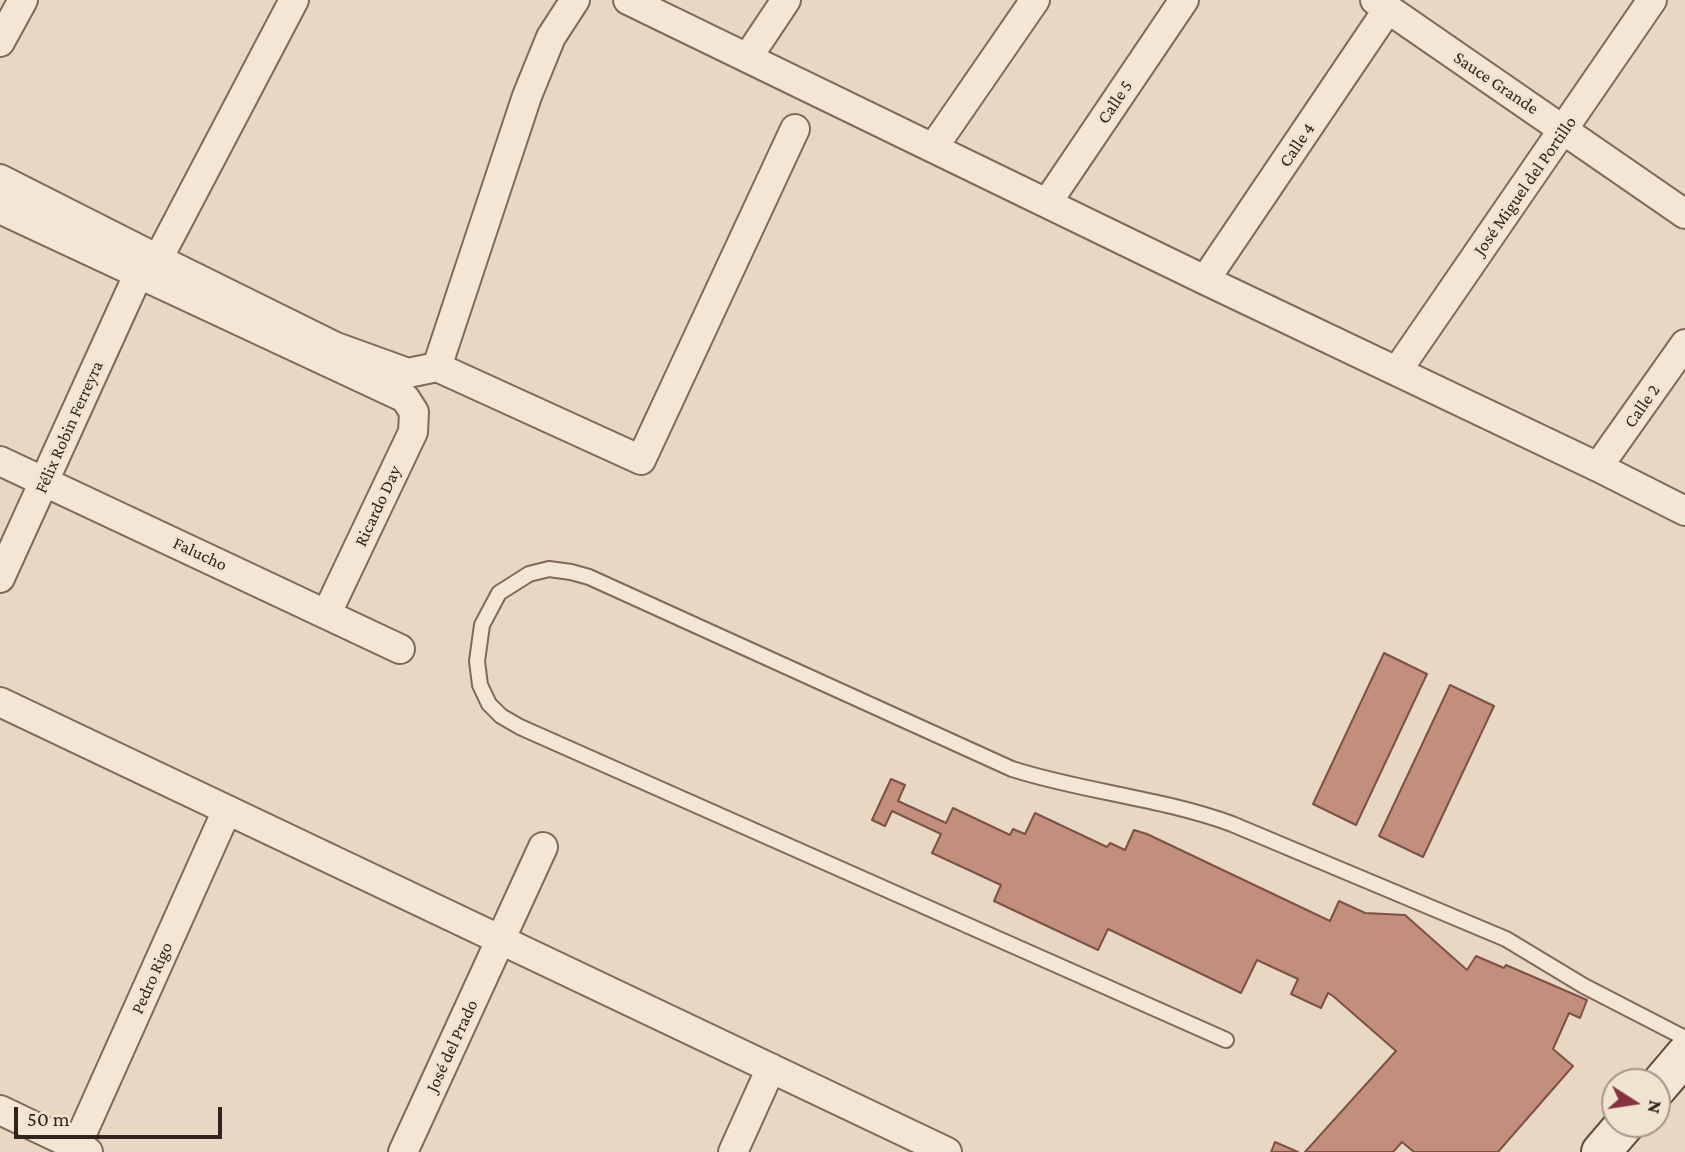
<!DOCTYPE html>
<meta charset="utf-8">
<style>
body{margin:0}
#map{position:relative;width:1685px;height:1152px;overflow:hidden;background:#e8d7c2;font-family:"Crimson Pro",serif}
canvas{display:block}
.north{position:absolute;left:1601px;top:1068px;width:70px;height:70px;box-sizing:border-box;background:#f0e3d0;border:2px solid #a49789;border-radius:50%;rotate:102deg;font-size:19px;font-weight:700;line-height:28px;text-align:center;color:#31241e}
.north::after{content:'';display:block;margin:auto;width:24px;height:32px;background:#87333f;clip-path:polygon(50% 0,100% 100%,50% 72%,0 100%)}
.scale{position:absolute;left:14px;top:1107px;width:208px;height:32px;box-sizing:border-box;border:4px solid #31241e;border-top:0;padding-left:9px;font-size:21px;line-height:24px;white-space:nowrap;color:#31241e;-webkit-text-stroke:5px #f0e3d0;paint-order:stroke}
</style>
<div id="map">
<canvas width="1685" height="1152"></canvas>
<div class="north">N</div>
<div class="scale">50 m</div>
</div>
<script>
const ctx = document.querySelector('canvas').getContext('2d');
ctx.lineJoin = 'round';
function fill(path, color) {
  ctx.fillStyle = color;
  ctx.fill(path, 'evenodd');
}
function trace(path, color, width, dash) {
  ctx.strokeStyle = color;
  ctx.lineWidth = width;
  ctx.lineCap = dash ? 'butt' : 'round';
  ctx.setLineDash(dash || []);
  ctx.stroke(path);
}
function write(font, color, halo, rows, align = 'center') {
  ctx.font = font + ' "Crimson Pro",serif';
  ctx.lineWidth = 6;
  ctx.setLineDash([]);
  ctx.textBaseline = 'middle';
  ctx.strokeStyle = halo;
  ctx.fillStyle = color;
  for (const [text, x, y, turn = 0] of rows) {
    ctx.save();
    ctx.translate(x, y);
    ctx.rotate((+turn || 0) * Math.PI / 180);
    ctx.textAlign = isNaN(turn) ? turn : align;
    if (halo) ctx.strokeText(text, 0, 0);
    ctx.fillText(text, 0, 0);
    ctx.restore();
  }
}
const building = new Path2D(`
 M1384,653L1427,674L1356,825L1313,804Z
 M1450,685L1494,706L1423,857L1379,836Z
 M891,779L905,785L898,801L946,823L953,808L1010,835L1013,829L1025,834L1035,813L1107,847L1110,843L1125,850L1134,830L1147,834L1330,921L1339,901L1365,913L1405,915L1467,970L1476,956L1504,968L1506,965L1587,1000L1580,1018L1569,1013L1553,1049L1573,1066L1498,1152H1414L1402,1142L1393,1152H1305L1396,1051L1333,996L1328,993L1321,1008L1291,994L1298,979L1257,960L1241,993L1108,929L1098,950L994,901L1001,885L932,853L941,834L892,811L885,826L872,820Z
 M1275,1142L1298,1152H1271Z`);
fill(building, '#c18f7c');
trace(building, '#7b5244', 2);
const service = new Path2D(`
 M1226,1040L520,727L501,716L489,704L480,685L477,661L482,625L499,593L529,574L549,569L571,572L589,577L1012,769C1084,792 1161,798 1232,824L1506,939L1584,986L1685,1038`);
const minor = new Path2D(`
 M575,0L551,37L527,96L437,367L641,460L795,129
 M628,0L1205,280L1598,467L1685,511
 M1375,0L1685,214
 M0,42L23,0
 M748,57L786,0
 M933,148L1035,0
 M0,179L158,259L294,0
 M1047,203L1184,0
 M0,209L405,398L414,412L413,432L327,613
 M158,259L336,347L408,373L437,367
 M1205,280L1388,9
 M1397,371L1652,0
 M0,461L400,649
 M1598,467L1685,344
 M0,578L138,275
 M0,702L947,1152
 M0,1110L88,1152
 M76,1147L227,810
 M403,1152L543,847
 M733,1152L771,1068`);
const secondary = new Path2D(`
 M1657,1088L1685,1055
 M1601,1152L1625,1124`);
trace(service, '#7f695b', 18);
trace(minor, '#7f695b', 32);
trace(secondary, '#614b3f', 42);
trace(service, '#f4e6d4', 14);
trace(minor, '#f4e6d4', 28);
trace(secondary, '#f4e6d4', 38);
write('18px', '#31241e', '#f0e3d0', [
 ["Sauce Grande",1496,83,34],
 ["Calle 5",1115,102,-56],
 ["Calle 4",1297,145,-56],
 ["José Miguel del Portillo",1525,186,-55],
 ["Calle 2",1642,406,-55],
 ["Félix Robin Ferreyra",69,427,-66],
 ["Ricardo Day",378,506,-65],
 ["Falucho",200,554,25],
 ["Pedro Rigo",152,978,-66],
 ["José del Prado",452,1046,-65]
]);
</script>
